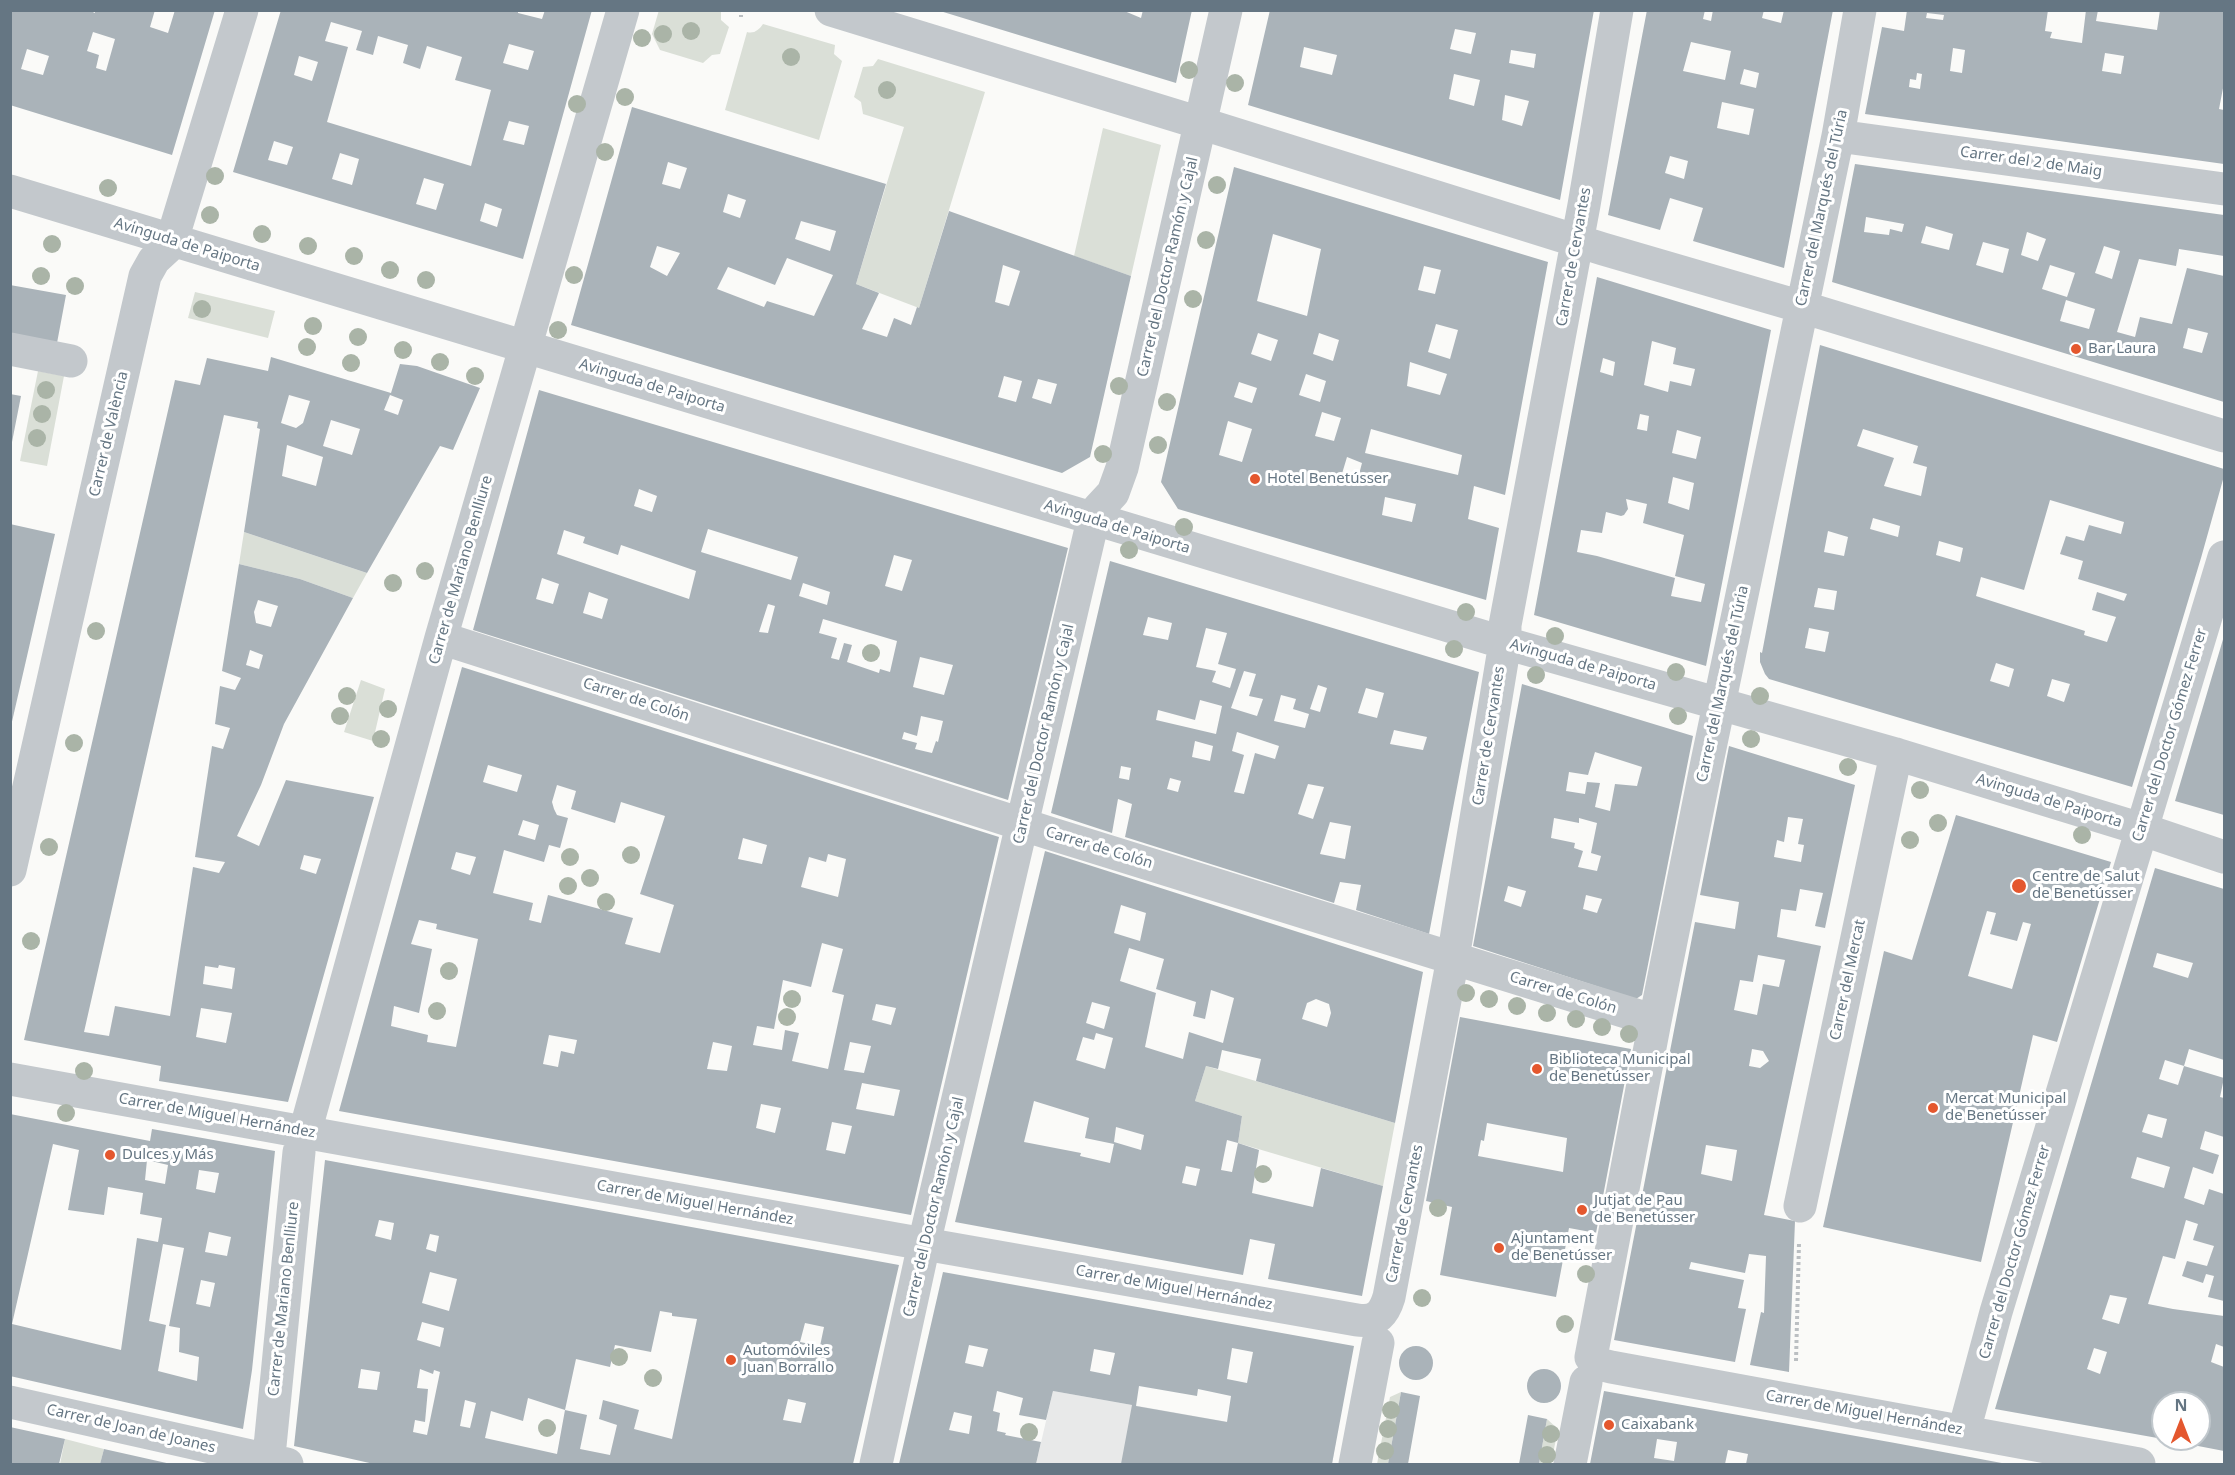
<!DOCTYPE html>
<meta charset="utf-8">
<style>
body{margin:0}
#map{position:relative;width:2235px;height:1475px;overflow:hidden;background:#fafaf8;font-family:"Noto Sans",sans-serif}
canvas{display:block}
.frame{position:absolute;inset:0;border:12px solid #657683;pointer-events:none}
.north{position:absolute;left:2151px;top:1391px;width:60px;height:60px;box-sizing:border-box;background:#fff;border:2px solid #c1c8cd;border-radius:50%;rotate:0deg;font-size:16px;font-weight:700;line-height:24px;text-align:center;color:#657683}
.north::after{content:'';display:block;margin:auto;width:21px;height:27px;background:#e4572e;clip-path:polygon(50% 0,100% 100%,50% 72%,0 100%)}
</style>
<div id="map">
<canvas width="2235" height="1475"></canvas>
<div class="frame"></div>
<div class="north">N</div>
</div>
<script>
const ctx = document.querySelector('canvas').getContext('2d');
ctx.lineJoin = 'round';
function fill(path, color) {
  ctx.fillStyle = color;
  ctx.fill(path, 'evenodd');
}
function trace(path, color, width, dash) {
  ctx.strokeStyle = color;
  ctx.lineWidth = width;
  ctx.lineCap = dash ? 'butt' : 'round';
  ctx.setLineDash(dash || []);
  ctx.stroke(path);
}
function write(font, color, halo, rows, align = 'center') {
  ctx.font = font + ' "Noto Sans",sans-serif';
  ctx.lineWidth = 6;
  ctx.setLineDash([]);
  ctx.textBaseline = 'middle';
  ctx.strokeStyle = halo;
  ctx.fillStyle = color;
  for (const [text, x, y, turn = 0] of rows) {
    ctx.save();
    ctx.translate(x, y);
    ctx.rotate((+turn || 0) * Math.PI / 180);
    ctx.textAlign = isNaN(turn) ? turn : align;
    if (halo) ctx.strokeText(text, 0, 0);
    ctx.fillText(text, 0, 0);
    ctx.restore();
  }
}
fill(new Path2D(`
 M1053,1391L1336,1441L1332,1464H1036Z`), '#e8e9e9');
fill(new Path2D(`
 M659,10L721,11V20L729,27L720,54L712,55L703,63L660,50L652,34Z
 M763,24L835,45L834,54L842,61L819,140L725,110L747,32C754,34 759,30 763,24Z
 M878,59L985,92L919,308L856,284L904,127L863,114L861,102L854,97L863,67L873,66Z
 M1103,128L1161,145L1131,276L1074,256Z
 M195,292L275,311L268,338L188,318Z
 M38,371L64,376L47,466L20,461Z
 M244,532L367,573L353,598L300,579L239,564Z
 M361,680L385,689L373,741L344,732Z
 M1206,1066L1395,1123L1383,1186L1238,1143L1242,1116L1195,1101Z
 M1401,1392L1388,1464H1377L1390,1397Z
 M1547,1419L1558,1429L1551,1464H1539Z
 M65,1439L104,1449L100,1464H60Z`), '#dadfd7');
fill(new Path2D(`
 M10,10H88L95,13V10H155L150,27L168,33L175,10H215L172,155L10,105ZM93,32L115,39L106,71L96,68L99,55L87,51ZM27,49L49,56L43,75L21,69Z
 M281,10H518V13L542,19L545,10H592L523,259L233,172ZM331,22L362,31L356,50L373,55L378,36L408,45L403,63L420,69L427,46L462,57L455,80L491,90L471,166L327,122L348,47L325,41ZM509,44L534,51L528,70L503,63ZM299,56L318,62L312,81L294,75ZM509,121L529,126L524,145L503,140ZM274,141L293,147L287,165L268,160ZM340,153L359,159L352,185L332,179ZM424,178L444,184L436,210L416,204ZM485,203L502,209L497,227L480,221Z
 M1122,10L1141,18L1143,10H1192L1176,83L940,11Z
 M1270,10H1594L1560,200L1248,105ZM1455,29L1476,33L1471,54L1450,49ZM1304,47L1337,55L1332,75L1300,67ZM1511,50L1536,54L1534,68L1509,63ZM1454,74L1480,80L1474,106L1449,99ZM1505,95L1529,101L1522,126L1502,120Z
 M1647,10H1705L1703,19L1711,21L1713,10H1764L1762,18L1781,23L1784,10H1833L1784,268L1693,241L1703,208L1670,198L1660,230L1608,215ZM1691,42L1731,51L1725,80L1683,71ZM1744,69L1759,73L1756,88L1740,84ZM1722,102L1754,109L1749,135L1717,128ZM1670,156L1688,161L1684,179L1665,173Z
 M1907,10H2048L2045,31L2052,32L2050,38L2082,43L2086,10H2098L2096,21L2157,30L2160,10H2224V83L2219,109L2224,110V164L1865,114L1882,27L1904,31ZM1927,13L1944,15L1943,20L1926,18ZM1953,48L1965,50L1962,73L1950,71ZM2105,53L2124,56L2121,74L2102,71ZM1917,73L1922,74L1920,89L1909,87L1910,79L1916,80Z
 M632,107L886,184L856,284L879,293L862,329L887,337L894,318L911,325L917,307L919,308L949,211L1131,276L1090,457L1062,473L571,325ZM668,162L687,168L680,189L662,184ZM728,194L746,200L740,218L723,212ZM801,221L836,231L830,251L795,239ZM657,246L680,253L667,276L650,267ZM787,258L833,275L814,316L767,301L764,307L717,289L728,267L775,285ZM1003,265L1020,271L1009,306L995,302ZM1004,376L1022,381L1016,402L998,397ZM1038,379L1057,384L1051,404L1032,398Z
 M1855,164L2224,215V256L2179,249L2176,266L2139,259L2117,332L2135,337L2140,317L2172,324L2187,268L2224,276V402L1832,282ZM1866,217L1904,224L1902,232L1890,229L1889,235L1864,232ZM1926,226L1953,234L1949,250L1921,243ZM2027,232L2046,239L2038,261L2021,255ZM1983,242L2009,249L2003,273L1976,265ZM2104,246L2120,251L2112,279L2095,273ZM2050,265L2075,273L2067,297L2042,289ZM2066,300L2095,309L2089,329L2060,321ZM2188,328L2208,333L2202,353L2183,348Z
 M1234,167L1548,262L1505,495L1474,486L1468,519L1499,528L1486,600L1178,509L1161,482ZM1273,234L1321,249L1307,316L1257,301ZM1424,266L1441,270L1435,294L1418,290ZM1436,324L1458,330L1450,359L1428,352ZM1258,333L1278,340L1271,361L1251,354ZM1319,333L1339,340L1333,361L1313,354ZM1410,362L1447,374L1440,395L1407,386ZM1306,374L1326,381L1320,402L1299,395ZM1239,382L1257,388L1252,403L1234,397ZM1322,412L1341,418L1334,441L1315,436ZM1228,421L1252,429L1242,462L1219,455ZM1371,429L1462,455L1458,475L1365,453ZM1347,457L1362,463L1357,482L1341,477ZM1385,497L1416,504L1412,522L1382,515Z
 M1597,277L1771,330L1706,666L1534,615ZM1652,341L1676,348L1673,364L1695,369L1691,386L1670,381L1668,392L1644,385ZM1603,358L1615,362L1613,376L1600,372ZM1640,414L1649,416L1647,431L1637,429ZM1677,430L1701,437L1696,459L1672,453ZM1673,477L1694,483L1689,510L1668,503ZM1626,499L1647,504L1643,523L1684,535L1675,576L1705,584L1701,602L1671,596L1675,578L1597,556L1577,552L1581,530L1602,533L1606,512L1621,516L1624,515L1628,509Z
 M10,285L66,295L57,343L10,334Z
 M1820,345L2224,469V476L2201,558L2132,787L1769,679L1765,674L1760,662V652L1762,653ZM1863,429L1918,446L1913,463L1927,467L1921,496L1884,486L1894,458L1857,446ZM2050,500L2124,522L2121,534L2089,525L2084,541L2066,536L2060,554L2083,561L2078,579L2127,594L2124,601L2097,592L2092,610L2116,617L2107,642L2084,635L2085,631L1976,596L1981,577L2024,590ZM1873,518L1900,526L1898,537L1870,529ZM1828,531L1848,537L1844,556L1824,552ZM1939,541L1963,548L1960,562L1936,555ZM1818,588L1837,591L1834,610L1814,607ZM1809,628L1829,632L1825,652L1805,648ZM1996,663L2014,669L2009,687L1990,681ZM2052,679L2070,684L2064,702L2047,696Z
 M271,357L391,393L400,364L417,366L480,388L453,450L440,446L367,573L244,532L260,429L257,428L258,422L224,415L84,1032L109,1036L115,1006L170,1016L193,867L219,873L225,862L195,857L212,746L223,749L230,728L215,724L220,686L235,690L241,678L222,671L239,564L300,579L353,598L284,724L261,785L237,836L259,846L286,780L374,797L288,1102L159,1081L161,1066L24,1040L175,380L200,385L207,358L268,371ZM289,395L310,401L303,423L296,428L281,423ZM390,395L403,400L398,415L384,410ZM331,420L360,429L352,455L323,446ZM287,445L323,457L316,486L282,476ZM258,600L278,606L271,627L256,623L254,612ZM250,650L263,655L259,669L246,665ZM304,855L321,859L316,874L300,869ZM219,965L235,968L232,989L203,984L205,966L218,968ZM201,1008L232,1013L226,1043L196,1037Z
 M539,390L1068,548L1008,800L473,630ZM639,489L657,496L652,512L634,506ZM708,529L798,557L791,580L701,552ZM564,530L585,537L583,543L618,555L621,545L696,571L689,599L557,554ZM894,555L912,560L902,591L885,586ZM542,578L559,584L553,604L536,599ZM803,583L830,592L827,605L799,596ZM589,592L608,599L602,619L583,613ZM768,604L775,606L768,633L759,632ZM823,619L897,641L890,672L880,669L879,673L847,662L852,645L844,643L839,660L831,658L837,638L819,633ZM920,657L953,665L944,695L913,687ZM921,716L943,721L938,742L936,741L932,753L915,749L917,743L902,739L904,732L917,736Z
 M10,394L21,396L12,442H10Z
 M10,524L55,534L11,726H10Z
 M1110,561L1479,672L1429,934L1356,910L1361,885L1340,882L1334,903L1125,837L1132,804L1118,799L1112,833L1051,813ZM1148,617L1172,623L1168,640L1143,635ZM1206,628L1227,633L1218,664L1236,669L1230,688L1212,682L1216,671L1196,667ZM1244,671L1256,674L1249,696L1263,699L1257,716L1231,708ZM1318,685L1327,688L1320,712L1310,709ZM1366,688L1384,693L1377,718L1358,713ZM1281,695L1296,699L1293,709L1309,714L1305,728L1274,721ZM1200,700L1222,706L1216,734L1156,720L1158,710L1195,720ZM1394,730L1427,737L1423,750L1390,744ZM1237,732L1279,746L1275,759L1255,753L1244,794L1234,792L1244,755L1232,751ZM1195,741L1213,746L1210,761L1192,757ZM1121,766L1131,768L1129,780L1119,778ZM1170,778L1181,781L1178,792L1167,789ZM1308,784L1324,787L1313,819L1298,814ZM1330,822L1351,826L1345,859L1320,854Z
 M2224,636V815L2175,801Z
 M462,667L999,837L911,1215L339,1111ZM488,765L522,775L517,792L483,782ZM557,785L576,791L571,809L615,823L621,802L665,816L640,894L674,905L660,953L625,944L633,918L548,895L541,923L529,920L533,903L493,893L504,850L544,862L549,845L560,848L568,818L557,815L554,809L552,802ZM523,820L539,825L535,840L518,835ZM743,838L767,845L762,864L738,859ZM456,852L476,857L470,875L451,869ZM828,854L846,859L838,897L801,887L809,857L826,862ZM419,920L437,924L436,929L478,939L456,1047L427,1042L428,1035L391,1026L394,1006L419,1013L432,949L411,944ZM822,943L843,949L832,992L844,995L828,1069L792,1061L799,1033L785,1030L782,1050L753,1045L757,1026L774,1029L783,980L811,987ZM876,1004L896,1008L891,1025L872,1020ZM549,1035L577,1040L574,1054L561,1051L558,1067L543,1064ZM713,1042L732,1046L727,1071L707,1069ZM850,1042L871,1046L864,1073L844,1070ZM862,1083L900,1090L894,1116L856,1109ZM761,1104L781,1108L775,1133L756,1128ZM832,1122L852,1126L845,1154L826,1150Z
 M1522,684L1693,736L1642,995L1636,999L1473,946ZM1595,752L1642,767L1637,786L1615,784L1610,811L1595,807L1600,783L1587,782L1585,794L1566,791L1569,772L1588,775ZM1554,818L1579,823V818L1597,823L1591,853L1601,856L1597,871L1578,867L1583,851L1574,848L1575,843L1551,838ZM1508,886L1526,891L1521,907L1504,901ZM1586,895L1602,899L1597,913L1583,909Z
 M1729,746L1855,785L1825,928L1815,926L1823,893L1800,889L1796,911L1781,909L1777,937L1821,946L1764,1215L1795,1221L1789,1372L1750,1365L1761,1312L1764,1313L1766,1256L1749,1254L1745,1273L1691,1262L1689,1269L1744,1280L1738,1308L1746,1309L1735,1362L1614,1340L1695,922L1735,929L1739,902L1700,895ZM1788,817L1803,819L1798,844L1804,845L1801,862L1774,857L1777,840L1784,842ZM1758,955L1785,960L1779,987L1763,984L1757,1015L1734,1010L1740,980L1753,982ZM1752,1049L1763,1051L1769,1061L1760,1068L1749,1066ZM1706,1145L1737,1150L1732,1181L1701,1174Z
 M1956,815L2111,862L2057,1042L2033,1035L1981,1262L1823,1227L1884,951L1912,960ZM1987,911L1996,913L1990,934L2017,941L2023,922L2031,924L2012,989L1968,976Z
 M1045,851L1423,972L1395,1123L1256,1081L1261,1059L1222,1050L1218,1069L1206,1066L1195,1101L1242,1116L1238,1143L1227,1140L1221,1170L1232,1172L1238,1143L1259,1150L1252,1193L1313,1207L1321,1168L1383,1186L1362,1296L1268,1279L1275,1244L1250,1239L1243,1275L955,1222ZM1121,905L1146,913L1140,941L1114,933ZM1129,948L1164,959L1156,989L1196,1002L1193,1016L1205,1019L1211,990L1234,998L1223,1043L1189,1032L1183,1059L1145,1047L1156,993L1120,981ZM1316,999L1329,1004L1331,1013L1327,1027L1302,1019L1307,1003ZM1092,1002L1110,1007L1104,1029L1086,1023ZM1096,1033L1113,1038L1105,1069L1076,1060L1083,1037L1094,1040ZM1034,1101L1089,1118L1085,1138L1114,1144L1110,1163L1080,1156L1081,1153L1024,1142ZM1116,1127L1144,1135L1141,1150L1114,1142ZM1186,1166L1200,1169L1196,1186L1182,1183Z
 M2155,868L2224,889V1060L2189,1049L2184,1066L2224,1078L2220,1097L2224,1098V1137L2205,1131L2200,1149L2219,1155L2213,1174L2193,1167L2184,1198L2204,1205L2209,1189L2224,1194V1301L2208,1297L2214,1276L2206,1274L2203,1283L2182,1276L2187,1261L2207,1266L2214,1246L2193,1240L2198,1224L2186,1220L2175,1259L2163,1256L2148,1304L2173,1309L2224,1316V1347L2216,1344L2211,1362L2224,1367V1451L2167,1440L2199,1439V1403H2163V1439L1995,1409ZM2157,953L2193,963L2188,978L2153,967ZM2165,1060L2184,1066L2178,1085L2159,1079ZM2148,1114L2167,1119L2162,1138L2142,1132ZM2137,1157L2170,1167L2164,1188L2131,1178ZM2110,1295L2127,1298L2119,1324L2102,1319ZM2094,1348L2107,1352L2100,1374L2087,1369Z
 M1460,1017L1631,1049L1596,1233L1569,1228L1556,1297L1440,1275L1452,1207L1426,1201ZM1487,1123L1567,1138L1563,1172L1478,1156L1481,1140L1484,1141Z
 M10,1114L150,1141L152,1129L275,1151L252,1370L243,1429L10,1376ZM53,1144L79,1150L68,1210L104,1215L108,1187L143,1193L140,1214L162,1218L158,1242L137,1238L121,1350L12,1324ZM147,1160L168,1165L165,1184L145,1180ZM199,1170L219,1173L215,1193L196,1189ZM209,1232L231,1237L227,1256L205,1252ZM163,1244L184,1248L169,1326L180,1328L179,1352L199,1357L197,1381L158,1371L166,1325L149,1321ZM201,1280L215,1283L210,1307L196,1304Z
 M325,1160L899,1265L853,1464H374L294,1446ZM379,1220L394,1223L391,1240L375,1236ZM430,1234L439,1236L436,1252L426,1249ZM430,1272L457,1279L449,1311L422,1303ZM660,1311L672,1313V1316L697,1319L672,1439L634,1429L639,1410L603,1400L599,1419L617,1425L610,1455L580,1449L587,1415L565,1410L557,1454L485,1438L491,1411L523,1421L528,1398L565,1410L576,1359L610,1367L615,1345L651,1352ZM422,1322L444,1328L440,1347L417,1340ZM805,1323L824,1327L820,1346L800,1342ZM361,1369L380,1372L377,1390L358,1388ZM420,1369L433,1374L434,1370L440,1372L427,1435L413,1432L415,1420L425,1422L428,1389L417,1388ZM788,1399L806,1403L801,1423L783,1420ZM465,1400L476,1403L470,1428L460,1426Z
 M943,1272L1354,1346L1332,1464H1121L1132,1405L1053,1391L1046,1420L1019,1415L1023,1398L997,1391L993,1411L1000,1413L997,1431L1006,1433L1005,1435L1041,1442L1036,1464H899ZM969,1345L988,1349L983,1367L965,1363ZM1232,1348L1253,1352L1247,1383L1227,1379ZM1094,1349L1115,1353L1110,1375L1090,1371ZM1139,1386L1197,1396L1198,1389L1231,1396L1227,1422L1136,1406ZM954,1412L972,1416L969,1434L949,1430Z
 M1399 1363a17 17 0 1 1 34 0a17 17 0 1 1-34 0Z
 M1527 1386a17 17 0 1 1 34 0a17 17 0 1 1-34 0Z
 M1604,1391L1895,1443L2007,1464H1746L1748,1454L1728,1450L1725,1464H1590ZM1657,1439L1677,1442L1674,1461L1654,1458Z
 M1401,1392L1420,1396L1408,1464H1388Z
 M1528,1415L1547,1419L1539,1464H1519Z
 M10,1427L65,1439L59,1464H10Z
 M104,1449L171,1464H100Z`), '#aab3b9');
trace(new Path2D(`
 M741,17V15
 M1796,1361L1799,1243`), '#bbbfc2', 4, [3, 3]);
trace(new Path2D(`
 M831,10L1200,123L1603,249L1802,307L2224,436
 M1860,10L1838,136L1707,762L1655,1021L1591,1357L1599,1364L1611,1367L2139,1464
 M1838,136L2224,189
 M10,191L1505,643L1896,754L2141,829L2224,857
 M10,349L71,361
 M441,638L1049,833L1655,1021
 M10,870L145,276L154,260L167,248L172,240L242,10
 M10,1079L896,1239L1357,1320C1376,1323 1384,1314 1389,1297L1453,958L1505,643V625L1584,205L1617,10
 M305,1132L441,638L623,10
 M1800,1206L1896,754
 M10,1402L287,1464
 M1964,1431L1996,1312L2224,557
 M270,1446L299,1152
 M876,1464L924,1244L1093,520L1099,508L1113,493L1122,468L1226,10
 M1355,1464L1378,1343
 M1570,1464L1586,1382`), '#c3c8cc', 33);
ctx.fillStyle = '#aab4a7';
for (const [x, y] of [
 [691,31],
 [663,34],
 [642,38],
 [791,57],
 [1189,70],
 [1235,83],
 [887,90],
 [625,97],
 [577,104],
 [605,152],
 [215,176],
 [1217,185],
 [108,188],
 [210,215],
 [262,234],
 [1206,240],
 [52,244],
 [308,246],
 [354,256],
 [390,270],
 [574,275],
 [41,276],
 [426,280],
 [75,286],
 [1193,299],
 [202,309],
 [313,326],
 [558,330],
 [358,337],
 [307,347],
 [403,350],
 [440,362],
 [351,363],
 [475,376],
 [1119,386],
 [46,390],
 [1167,402],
 [42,414],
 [37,438],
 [1158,445],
 [1103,454],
 [1184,527],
 [1129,550],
 [425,571],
 [393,583],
 [1466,612],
 [96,631],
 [1555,636],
 [1454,649],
 [871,653],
 [1676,672],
 [1536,675],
 [347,696],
 [1760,696],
 [388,709],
 [340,716],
 [1678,716],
 [381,739],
 [1751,739],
 [74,743],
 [1848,767],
 [1920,790],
 [1938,823],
 [2082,835],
 [1910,840],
 [49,847],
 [631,855],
 [570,857],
 [590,878],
 [568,886],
 [606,902],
 [31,941],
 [449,971],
 [1466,993],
 [792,999],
 [1489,999],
 [1517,1006],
 [437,1011],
 [1547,1013],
 [787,1017],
 [1576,1019],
 [1602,1027],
 [1629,1034],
 [84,1071],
 [66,1113],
 [1263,1174],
 [1438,1208],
 [1586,1274],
 [1422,1298],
 [1565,1324],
 [619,1357],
 [653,1378],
 [1391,1410],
 [547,1428],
 [1388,1429],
 [1029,1432],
 [1551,1434],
 [1385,1451],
 [1547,1455]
]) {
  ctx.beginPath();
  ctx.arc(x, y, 9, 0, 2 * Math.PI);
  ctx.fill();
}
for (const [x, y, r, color] of [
 [2076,349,6,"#e4572e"],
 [1255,479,6,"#e4572e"],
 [2019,886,8,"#e4572e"],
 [1537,1069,6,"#e4572e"],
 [1933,1108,6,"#e4572e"],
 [110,1155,6,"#e4572e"],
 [1582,1210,6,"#e4572e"],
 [1499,1248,6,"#e4572e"],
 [731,1360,6,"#e4572e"],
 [1609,1425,6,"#e4572e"]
]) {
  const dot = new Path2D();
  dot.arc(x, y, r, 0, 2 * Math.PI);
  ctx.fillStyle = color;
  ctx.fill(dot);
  trace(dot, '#fff', 2);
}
write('15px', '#657683', '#fff', [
 ["Carrer del 2 de Maig",2031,162,8],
 ["Carrer del Marqués del Túria",1822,208,-78],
 ["Avinguda de Paiporta",187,245,17],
 ["Carrer de Cervantes",1574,257,-80],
 ["Carrer del Doctor Ramón y Cajal",1168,267,-77],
 ["Avinguda de Paiporta",652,386,17],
 ["Carrer de València",109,434,-77],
 ["Avinguda de Paiporta",1117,527,17],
 ["Carrer de Mariano Benlliure",461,570,-74],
 ["Avinguda de Paiporta",1583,665,16],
 ["Carrer del Marqués del Túria",1723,684,-78],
 ["Carrer de Colón",636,700,18],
 ["Carrer del Doctor Ramón y Cajal",1044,734,-77],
 ["Carrer del Doctor Gómez Ferrer",2170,735,-73],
 ["Carrer de Cervantes",1489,736,-81],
 ["Avinguda de Paiporta",2049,801,17],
 ["Carrer de Colón",1099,848,17],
 ["Carrer del Mercat",1848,980,-78],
 ["Carrer de Colón",1563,993,17],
 ["Carrer de Miguel Hernández",217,1116,10],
 ["Carrer de Miguel Hernández",695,1203,10],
 ["Carrer del Doctor Ramón y Cajal",934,1207,-77],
 ["Carrer de Cervantes",1405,1214,-79],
 ["Carrer del Doctor Gómez Ferrer",2015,1252,-74],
 ["Carrer de Miguel Hernández",1174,1288,10],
 ["Carrer de Mariano Benlliure",284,1299,-84],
 ["Carrer de Miguel Hernández",1864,1413,10],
 ["Carrer de Joan de Joanes",131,1429,13]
]);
write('15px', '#657683', '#fff', [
 ["Bar Laura",2088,349],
 ["Hotel Benetússer",1267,479],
 ["Centre de Salut",2032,877],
 ["de Benetússer",2032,894],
 ["Biblioteca Municipal",1549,1060],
 ["de Benetússer",1549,1077],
 ["Mercat Municipal",1945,1099],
 ["de Benetússer",1945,1116],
 ["Dulces y Más",122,1155],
 ["Jutjat de Pau",1594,1201],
 ["de Benetússer",1594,1218],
 ["Ajuntament",1511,1239],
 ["de Benetússer",1511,1256],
 ["Automóviles",743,1351],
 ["Juan Borrallo",743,1368],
 ["Caixabank",1621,1425]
], 'left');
</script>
